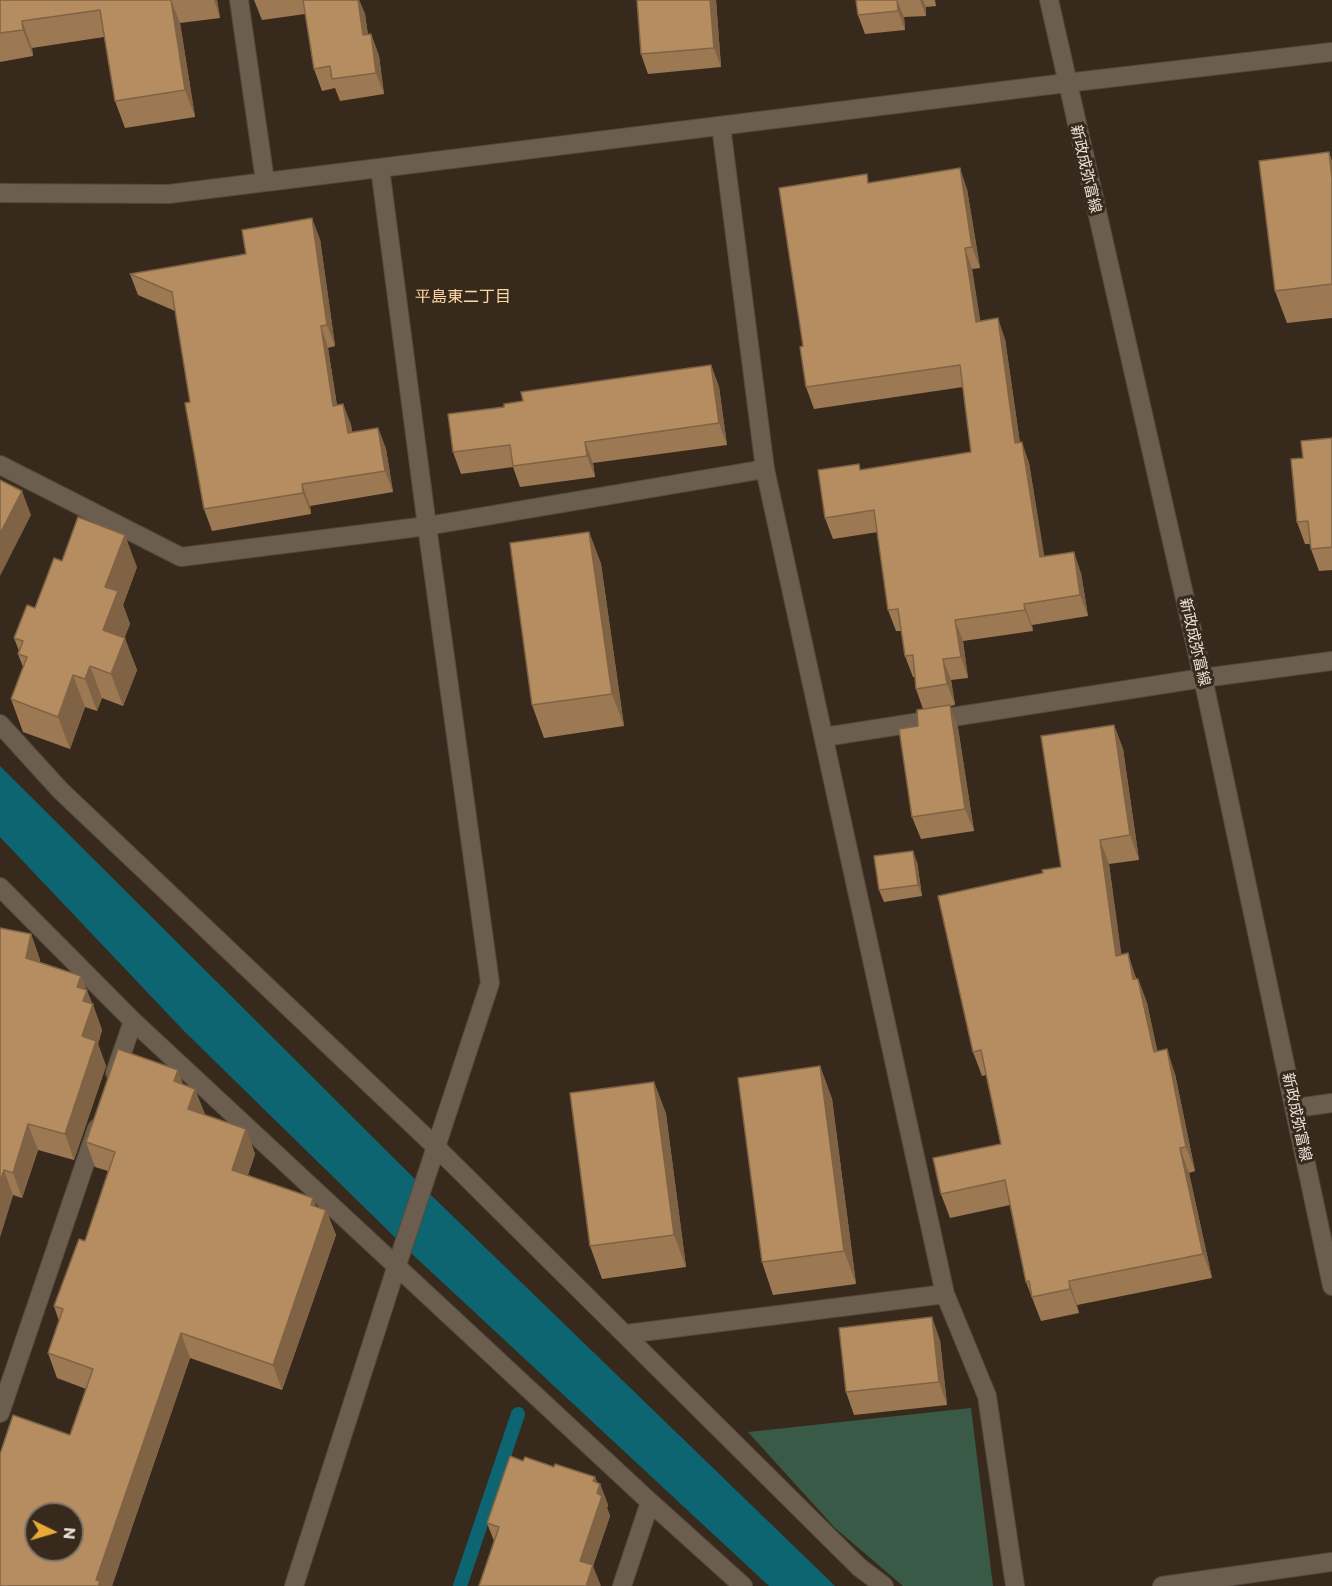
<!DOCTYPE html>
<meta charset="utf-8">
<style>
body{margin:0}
#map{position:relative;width:1332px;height:1586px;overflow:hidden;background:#372a1d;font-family:Commissioner,sans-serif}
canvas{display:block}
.north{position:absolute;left:24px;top:1502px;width:60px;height:60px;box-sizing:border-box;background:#372a1d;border:2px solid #7e7368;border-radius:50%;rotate:95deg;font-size:16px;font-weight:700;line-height:24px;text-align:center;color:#e9e1d8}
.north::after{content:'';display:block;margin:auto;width:21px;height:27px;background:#e8ab37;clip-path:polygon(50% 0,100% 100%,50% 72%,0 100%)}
</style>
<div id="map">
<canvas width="1332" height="1586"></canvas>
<div class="north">N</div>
</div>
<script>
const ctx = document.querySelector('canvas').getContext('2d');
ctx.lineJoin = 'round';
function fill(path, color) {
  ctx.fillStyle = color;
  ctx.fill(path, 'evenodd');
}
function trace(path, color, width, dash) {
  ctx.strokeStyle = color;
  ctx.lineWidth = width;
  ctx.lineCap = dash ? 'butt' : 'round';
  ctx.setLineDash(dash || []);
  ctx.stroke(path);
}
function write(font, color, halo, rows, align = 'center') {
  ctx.font = font + ' Commissioner,"Noto Sans JP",sans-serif';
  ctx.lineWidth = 6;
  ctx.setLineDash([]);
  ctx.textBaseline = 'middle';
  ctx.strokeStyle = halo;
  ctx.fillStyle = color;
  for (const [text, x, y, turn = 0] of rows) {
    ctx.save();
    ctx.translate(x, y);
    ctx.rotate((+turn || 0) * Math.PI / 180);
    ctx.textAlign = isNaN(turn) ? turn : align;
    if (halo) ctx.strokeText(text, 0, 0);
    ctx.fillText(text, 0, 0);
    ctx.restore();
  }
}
fill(new Path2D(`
 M971,1408L993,1586H903L835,1528L748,1432Z`), '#385a46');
fill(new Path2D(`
 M0,766L434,1198L835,1586H769L412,1254L184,1031L0,837Z`), '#0c6570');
trace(new Path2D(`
 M460,1586L518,1414`), '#0c6570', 14);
const lane = new Path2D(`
 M1296,1108L1332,1103`);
const street = new Path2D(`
 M239,0L265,181
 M721,126L765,469
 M0,465L181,557L427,526L765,469L945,1294L987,1396L1015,1586
 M0,724L60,790L436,1147L859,1567L884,1586
 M824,737L1203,678L1332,661
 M0,887L133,1021L650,1502L622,1586
 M115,1073L133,1021
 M626,1334L945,1294
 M0,1413L97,1128
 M650,1502L743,1586
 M1162,1586L1332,1562`);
const secondary = new Path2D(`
 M1049,0L1203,678L1332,1286
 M0,193L169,194L1066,83L1332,52
 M294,1586L397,1265L490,983L427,526L380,168`);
trace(lane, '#53493d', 20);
trace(street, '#53493d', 20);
trace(secondary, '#53493d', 20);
trace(lane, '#6c5e4f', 18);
trace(street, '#6c5e4f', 18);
trace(secondary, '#6c5e4f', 18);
fill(new Path2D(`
 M0,0H217L220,18L180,23L195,117L125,128L115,101L104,37L32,48L33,56L0,62Z
 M254,0H359L365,14L368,35L371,34L379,56L384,94L340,101L335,88L322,91L314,69L305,14L262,20Z
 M637,0H716L721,67L648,74L641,54Z
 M856,0H935L936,6L926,7V16L904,17L905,30L865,34L858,15Z
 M1329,152L1332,161V318L1287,323L1275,291Z
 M870,182L967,189L980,268L972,269L980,321L1005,339L1020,443L1029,463L1044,557L1081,573L1088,616L1032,625L1033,631L963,641L968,678L951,680L955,705L950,706L958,728L974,831L921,839L912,817L918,726L923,709L916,689L915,677H913L905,656L901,631H896L888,610L878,532L833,539L825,518L861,470L971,452L963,387L814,409L806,387L803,346Z
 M320,239L335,346L328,348L337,405L343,404L351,425L352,432L378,428L386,449L393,492L310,506L311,514L212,531L204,509L190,402L175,311L138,295L130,274L246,254Z
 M711,365L719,387L727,445L593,463L595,477L520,487L513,467L461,474L453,452L523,401Z
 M1332,438V570L1319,571L1311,549L1310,544H1305L1297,522L1303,458Z
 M589,532L601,564L624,726L544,738L532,705Z
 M62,561L137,567L123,605L130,624L124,638L137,670L123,706L102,698L97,711L85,707L70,749L23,732L11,699L23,667L18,654L19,651L14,638L35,608Z
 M1114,725L1123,749L1139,860L1109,864L1121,955L1137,979H1138L1147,1003L1157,1051L1175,1074L1195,1171L1189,1173L1212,1278L1077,1305L1079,1313L1041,1321L1026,1282L1010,1205L950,1218L941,1194L1001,1144L986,1075L982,1076L973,1052L1043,873L1061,867Z
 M917,862L922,896L884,902L879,890Z
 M0,928L31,934L40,960V962L81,976L102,1030L98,1044L106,1066L74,1160L38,1150L22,1198L13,1195L0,1237Z
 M820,1066L832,1099L856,1284L773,1295L762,1262Z
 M654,1082L666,1114L686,1267L602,1279L590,1246Z
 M183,1084L204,1114L246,1129L255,1154L248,1175L316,1207L326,1210L336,1235L282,1390L190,1358L112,1586H0L70,1435L86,1389L57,1378L48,1353L59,1321L54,1306L85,1241L108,1171L95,1167L86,1142Z
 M940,1340L947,1405L854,1415L846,1392Z
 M523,1461L554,1467L595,1477L597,1483L600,1484L608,1505L607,1508L610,1516L593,1566L494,1541L487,1523Z`), '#9c7953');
fill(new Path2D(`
 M171,0L180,23L195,117L185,90Z
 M214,0H217L220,18Z
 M358,0H359L365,14L371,57L363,35Z
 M710,0H716L721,67L714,48Z
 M897,0L904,17L905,30L898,11Z
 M920,0H923L926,7V16Z
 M22,21L32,48L33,56L23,30Z
 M371,34L379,56L384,94L376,73Z
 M1329,152L1332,161V178Z
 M960,168L967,189L980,268L972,247Z
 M312,218L320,239L335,346L327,325Z
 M965,248L972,269L984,343L976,322Z
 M998,318L1005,339L1023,464L1015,443Z
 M321,326L328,348L340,427L333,406Z
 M711,365L719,387L727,445L719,423Z
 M343,404L351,425L356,454L348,433Z
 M378,428L386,449L393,492L385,471Z
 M585,442L593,463L595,477L587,456Z
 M1022,442L1029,463L1048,578L1040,557Z
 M302,484L310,506L311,514L303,493Z
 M22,491L31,515L0,576V534Z
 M589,532L601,564L624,726L612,694Z
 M125,535L137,567L123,605L130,624L115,662L103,630L105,587Z
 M1074,552L1081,573L1088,616L1080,595Z
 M1024,604L1032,625L1033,631L1025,610Z
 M955,620L963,641L968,678L961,657Z
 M125,638L137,670L123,706L111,674Z
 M943,659L951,680L955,705L947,684Z
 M90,666L102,698L97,711L85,679Z
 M73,675L85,707L70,749L58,717Z
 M950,705L958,728L974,831L965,809Z
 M1114,725L1123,749L1139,860L1130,835Z
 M1100,840L1109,864L1125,980L1116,956Z
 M913,851L917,862L922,896L918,885Z
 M31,934L40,960L35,983L26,958Z
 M1128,953L1136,978L1142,1004L1133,979Z
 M81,976L93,1005V1004L102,1030L98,1044L106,1066L74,1160L65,1134L82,1036L77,987Z
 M1138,979L1147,1003L1163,1076L1154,1052Z
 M1167,1049L1175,1074L1195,1171L1186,1147Z
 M820,1066L832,1099L856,1284L844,1251Z
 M178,1070L187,1095L174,1081Z
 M654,1082L666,1114L686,1267L674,1235Z
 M195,1089L205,1114L197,1134L188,1109Z
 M28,1124L38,1150L22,1198L13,1173Z
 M246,1129L255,1154L241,1195L232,1170Z
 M1180,1148L1189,1173L1212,1278L1203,1254Z
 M4,1170L13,1195L0,1237V1182Z
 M313,1198L322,1223L326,1210L336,1235L282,1390L273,1365Z
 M1069,1281L1077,1305L1079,1313L1070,1289Z
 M932,1317L940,1340L947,1405L939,1382Z
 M181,1333L190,1358L112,1586H98L96,1580Z
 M595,1477L599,1488L600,1484L608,1505L607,1508L610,1516L593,1566L601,1586H586L580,1561L593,1481Z`), '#7f6344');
const building = new Path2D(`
 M0,0H171L185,90L115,101L100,10L22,21L23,30L0,33Z
 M303,0H358L363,35L371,34L376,73L332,79L330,66L314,69Z
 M637,0H710L714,48L641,54Z
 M856,0H897L898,11L858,15Z
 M1329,152L1332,178V284L1275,291L1259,161Z
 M960,168L972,247L965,248L976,322L998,318L1015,443L1022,442L1040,557L1074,552L1080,595L1024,604L1025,610L955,620L961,657L943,659L947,684L916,689L913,655L905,656L898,609L888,610L874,510L825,518L818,470L859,464L860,470L971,452L960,365L806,387L800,347L803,346L779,188L867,174L868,183Z
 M312,218L327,325L321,326L333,406L343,404L348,433L378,428L385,471L302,484L303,493L204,509L185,403L190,402L172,292L130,274L246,254L242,230Z
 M711,365L719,423L585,442L587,456L513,466L510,445L453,452L448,414L504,407V404L523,401L521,392Z
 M1332,438V547L1311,549L1308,521L1297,522L1291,459L1303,458L1301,441Z
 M0,480L22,491L0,534Z
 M78,517L125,535L105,587L118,591L103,630L125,638L111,674L90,666L85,679L73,675L58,717L11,699L27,657L18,654L23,641L14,638L27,605L35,608L54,558L62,561Z
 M589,532L612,694L532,705L510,543Z
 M950,705L965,809L912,817L899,729L918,726L917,710Z
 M1114,725L1130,835L1100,840L1116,956L1128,953L1133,979H1138L1154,1052L1167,1049L1186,1147L1180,1148L1203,1254L1069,1281L1070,1289L1032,1297L1029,1281L1026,1282L1005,1180L941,1194L933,1158L1001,1144L981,1050L973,1052L938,896L1043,873L1042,870L1061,867L1041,736Z
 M913,851L918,885L879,890L874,856Z
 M0,928L31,934L26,958L81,976L77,987L87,990L83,1001L93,1004L82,1036L96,1041L65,1134L28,1124L13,1173L4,1170L0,1182Z
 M118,1049L178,1070L174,1081L195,1089L188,1109L246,1129L232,1170L313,1198L311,1205L326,1210L273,1365L181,1333L96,1580L100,1581L98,1586H0V1454L13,1415L70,1435L93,1369L48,1353L63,1309L54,1306L79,1239L85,1241L115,1152L86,1142ZM36,1514H72V1550H36Z
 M820,1066L844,1251L762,1262L738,1078Z
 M654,1082L674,1235L590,1246L570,1093Z
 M932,1317L939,1382L846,1392L839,1328Z
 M510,1456L523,1461L525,1457L554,1467L555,1464L595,1477L593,1481L600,1484L597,1493L602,1496L580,1561L593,1565L586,1586H479L499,1527L487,1523Z`);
fill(building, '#b58d61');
trace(building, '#7f6344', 1.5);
write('15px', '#e9e1d8', '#372a1d', [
 ["新政成弥富線",1086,169,77],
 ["新政成弥富線",1195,642,77],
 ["新政成弥富線",1297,1117,78]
]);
write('16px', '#fcd9a3', '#372a1d', [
 ["平島東二丁目",463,297]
]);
</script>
